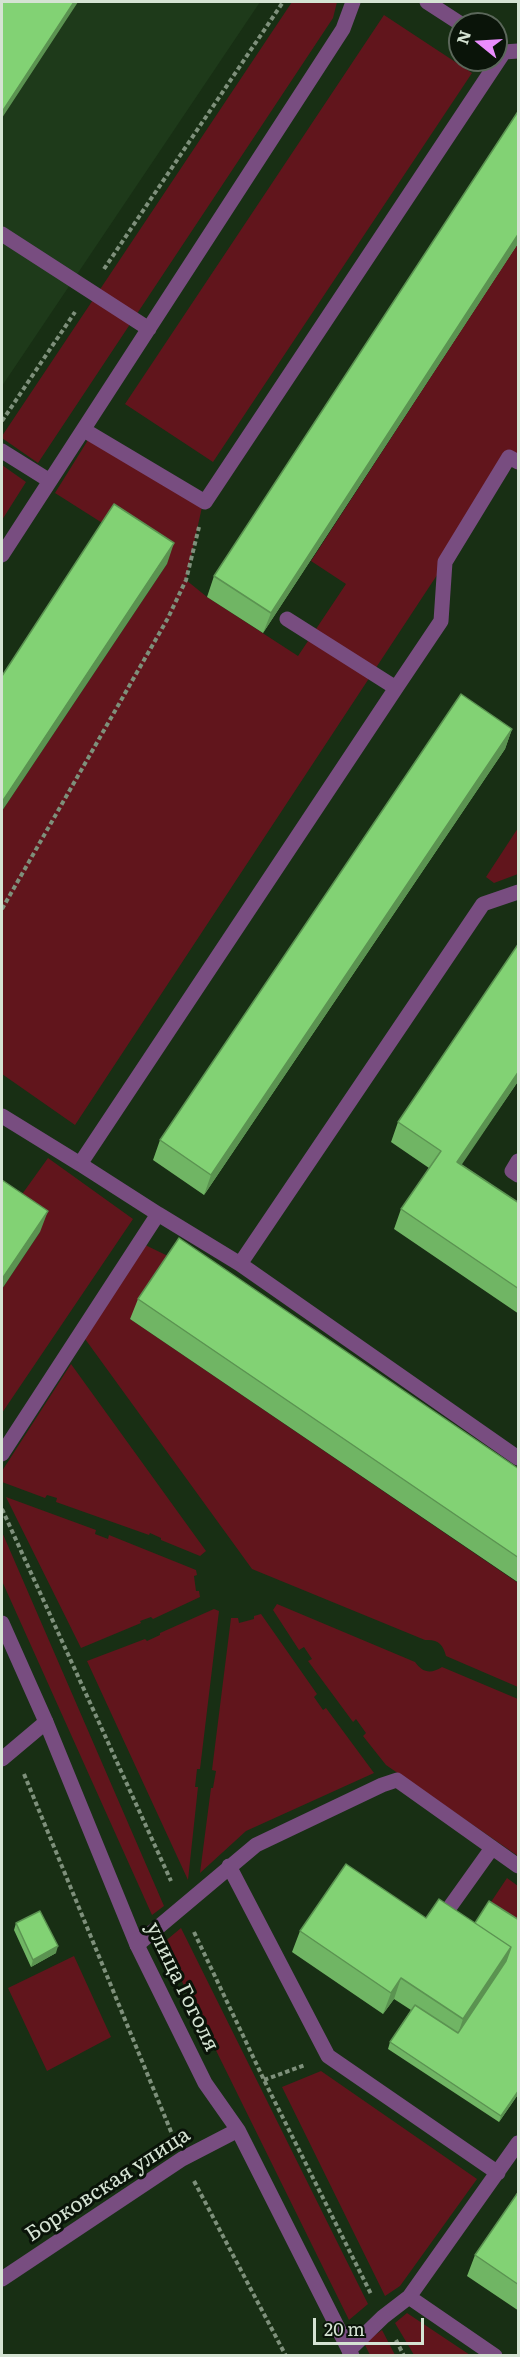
<!DOCTYPE html>
<meta charset="utf-8">
<style>
body{margin:0}
#map{position:relative;width:520px;height:2357px;overflow:hidden;background:#182f14;font-family:Literata,serif}
canvas{display:block}
.frame{position:absolute;inset:0;border:3px solid #d5e3d3;pointer-events:none}
.north{position:absolute;left:448px;top:12px;width:60px;height:60px;box-sizing:border-box;background:#0a1409;border:2px solid #5b675a;border-radius:50%;rotate:288deg;font-size:16px;font-weight:700;line-height:24px;text-align:center;color:#d5e3d3}
.north::after{content:'';display:block;margin:auto;width:21px;height:27px;background:#ea8dfd;clip-path:polygon(50% 0,100% 100%,50% 72%,0 100%)}
.scale{position:absolute;left:313px;top:2318px;width:111px;height:27px;box-sizing:border-box;border:3px solid #d5e3d3;border-top:0;padding-left:8px;font-size:18px;line-height:21px;white-space:nowrap;color:#d5e3d3;-webkit-text-stroke:4px #0a1409;paint-order:stroke}
</style>
<div id="map">
<canvas width="520" height="2357"></canvas>
<div class="frame"></div>
<div class="north">N</div>
<div class="scale">20 m</div>
</div>
<script>
const ctx = document.querySelector('canvas').getContext('2d');
ctx.lineJoin = 'round';
function fill(path, color) {
  ctx.fillStyle = color;
  ctx.fill(path, 'evenodd');
}
function trace(path, color, width, dash) {
  ctx.strokeStyle = color;
  ctx.lineWidth = width;
  ctx.lineCap = dash ? 'butt' : 'round';
  ctx.setLineDash(dash || []);
  ctx.stroke(path);
}
function write(font, color, halo, rows, align = 'center') {
  ctx.font = font + ' Literata,serif';
  ctx.lineWidth = 6;
  ctx.setLineDash([]);
  ctx.textBaseline = 'middle';
  ctx.strokeStyle = halo;
  ctx.fillStyle = color;
  for (const [text, x, y, turn = 0] of rows) {
    ctx.save();
    ctx.translate(x, y);
    ctx.rotate((+turn || 0) * Math.PI / 180);
    ctx.textAlign = isNaN(turn) ? turn : align;
    if (halo) ctx.strokeText(text, 0, 0);
    ctx.fillText(text, 0, 0);
    ctx.restore();
  }
}
fill(new Path2D(`
 M2,2H260L2,386Z`), '#1e3a1a');
fill(new Path2D(`
 M292,2H337L333,18L38,463L2,438V436Z
 M384,15L472,73L213,462L125,404Z
 M518,243V452L75,1125L2,1074V811L167,564L55,493L88,440L202,507L186,580L207,597L298,656L346,584L311,561Z
 M2,465L26,482L2,520Z
 M518,828V874L494,883L486,877Z
 M48,1158L133,1219L2,1413V1289L40,1232L10,1211Z
 M139,1242L172,1258L130,1319L518,1583V1687L446,1656C443,1644 438,1639 425,1640L252,1569L80,1332Z
 M71,1364L206,1551L200,1556L161,1540V1538L150,1533L149,1535L56,1502L57,1498L47,1495L45,1498L2,1482V1471Z
 M6,1497L96,1530L95,1534L108,1539L109,1535L196,1570L197,1575L194,1576L196,1591H199L200,1597L153,1619L151,1617L140,1621L141,1623L81,1648Z
 M2,1532L164,1906L152,1915L2,1581Z
 M277,1604L415,1662C423,1673 431,1674 442,1667L518,1699V1856L386,1765L363,1736L366,1733L356,1719L353,1722L308,1661L312,1659L304,1647L299,1650L273,1610Z
 M214,1609L219,1611L200,1769H197L195,1787H198L188,1880L87,1661L145,1639L147,1641L160,1635V1633Z
 M261,1614L317,1694L314,1697L323,1710L326,1708L374,1773L246,1831L200,1873L211,1788H213L216,1771L212,1770L231,1618H238L239,1623L254,1619V1616Z
 M507,1878L518,1886V1929L487,1908Z
 M181,1928L368,2304L349,2320L163,1943Z
 M74,1956L111,2037L47,2071L8,1988Z
 M321,2071L477,2179L400,2286L385,2296L282,2087Z
 M407,2313L470,2355H414L395,2323Z
 M382,2330L395,2355H370L364,2343Z`), '#61151c');
trace(new Path2D(`
 M104,269L283,2
 M2,421L75,312
 M2,909L168,618L186,580L199,527
 M2,1509L171,1881
 M24,1774L172,2134
 M194,1932L264,2080L371,2294
 M264,2080L305,2065
 M194,2181L286,2356
 M396,2340L404,2356`), '#7e907b', 4, [4.5, 3]);
trace(new Path2D(`
 M427,2L461,24
 M2,234L149,329
 M84,430L205,502L504,52L518,51
 M2,451L50,481
 M2,555L343,29L353,2
 M396,688L441,621L445,562L509,457L518,462
 M2,1116L80,1164
 M518,1161L512,1171L518,1175
 M158,1214L80,1164L396,688L287,619
 M240,1264L483,904L518,892
 M2,1454L158,1214L240,1264L518,1458
 M2,1759L46,1722
 M229,1866L328,2056L498,2173
 M447,1911L492,1848
 M137,1945L256,1845L382,1785L397,1780L518,1866
 M409,2297L495,2356
 M349,2350L383,2317L409,2297L518,2143`), '#784d80', 15);
trace(new Path2D(`
 M2,1623L46,1722L137,1945L205,2083L238,2130L352,2356
 M2,2279L182,2159L238,2130`), '#784d80', 15);
fill(new Path2D(`
 M519,110V242L263,633L207,597L214,576Z
 M512,729L505,749L204,1195L153,1160L160,1140Z
 M519,943V1080L461,1164L519,1203V1314L394,1229L401,1209L429,1168L391,1142L398,1122Z
 M138,1299L519,1469V1583L130,1319Z
 M426,1918L475,1923L519,1920V2093L499,2122L388,2049L390,2042L411,2010L394,1999L383,2014L292,1952L300,1931Z
 M16,1923L56,1953L31,1967L14,1930Z
 M519,2191V2311L467,2276L475,2255Z`), '#70b564');
fill(new Path2D(`
 M74,2H78L2,118V112Z
 M519,233V242L263,633L271,613Z
 M174,543L167,564L2,811V802Z
 M512,729L505,749L204,1195L211,1175Z
 M519,1071V1080L450,1182L457,1162Z
 M48,1211L40,1232L2,1289V1279Z
 M58,1946L56,1953L31,1967L33,1960Z
 M511,1947L503,1968L456,2040L463,2019Z
 M401,1978L394,1999L383,2014L391,1993Z
 M519,2090V2093L499,2122L501,2116Z`), '#5b9351');
const building = new Path2D(`
 M2,2H74L2,112Z
 M519,110V233L271,613L214,576Z
 M114,504L174,543L2,802V676Z
 M461,694L512,729L211,1175L160,1140Z
 M519,943V1071L457,1162L519,1203V1289L401,1209L441,1151L398,1122Z
 M2,1180L48,1211L2,1279Z
 M179,1238L519,1469V1558L138,1299Z
 M346,1864L426,1918L439,1899L511,1947L463,2019L401,1978L391,1993L300,1931Z
 M489,1901L519,1920V2090L501,2116L390,2042L415,2005L458,2033L506,1961L511,1947L475,1923Z
 M40,1911L58,1946L33,1960L16,1923Z
 M519,2191V2285L475,2255Z`);
fill(building, '#82d274');
trace(building, '#5b9351', 1.5);
write('21px', '#d5e3d3', '#0a1409', [
 ["улица Гоголя",182,1987,64],
 ["Борковская улица",108,2185,-33]
]);
</script>
